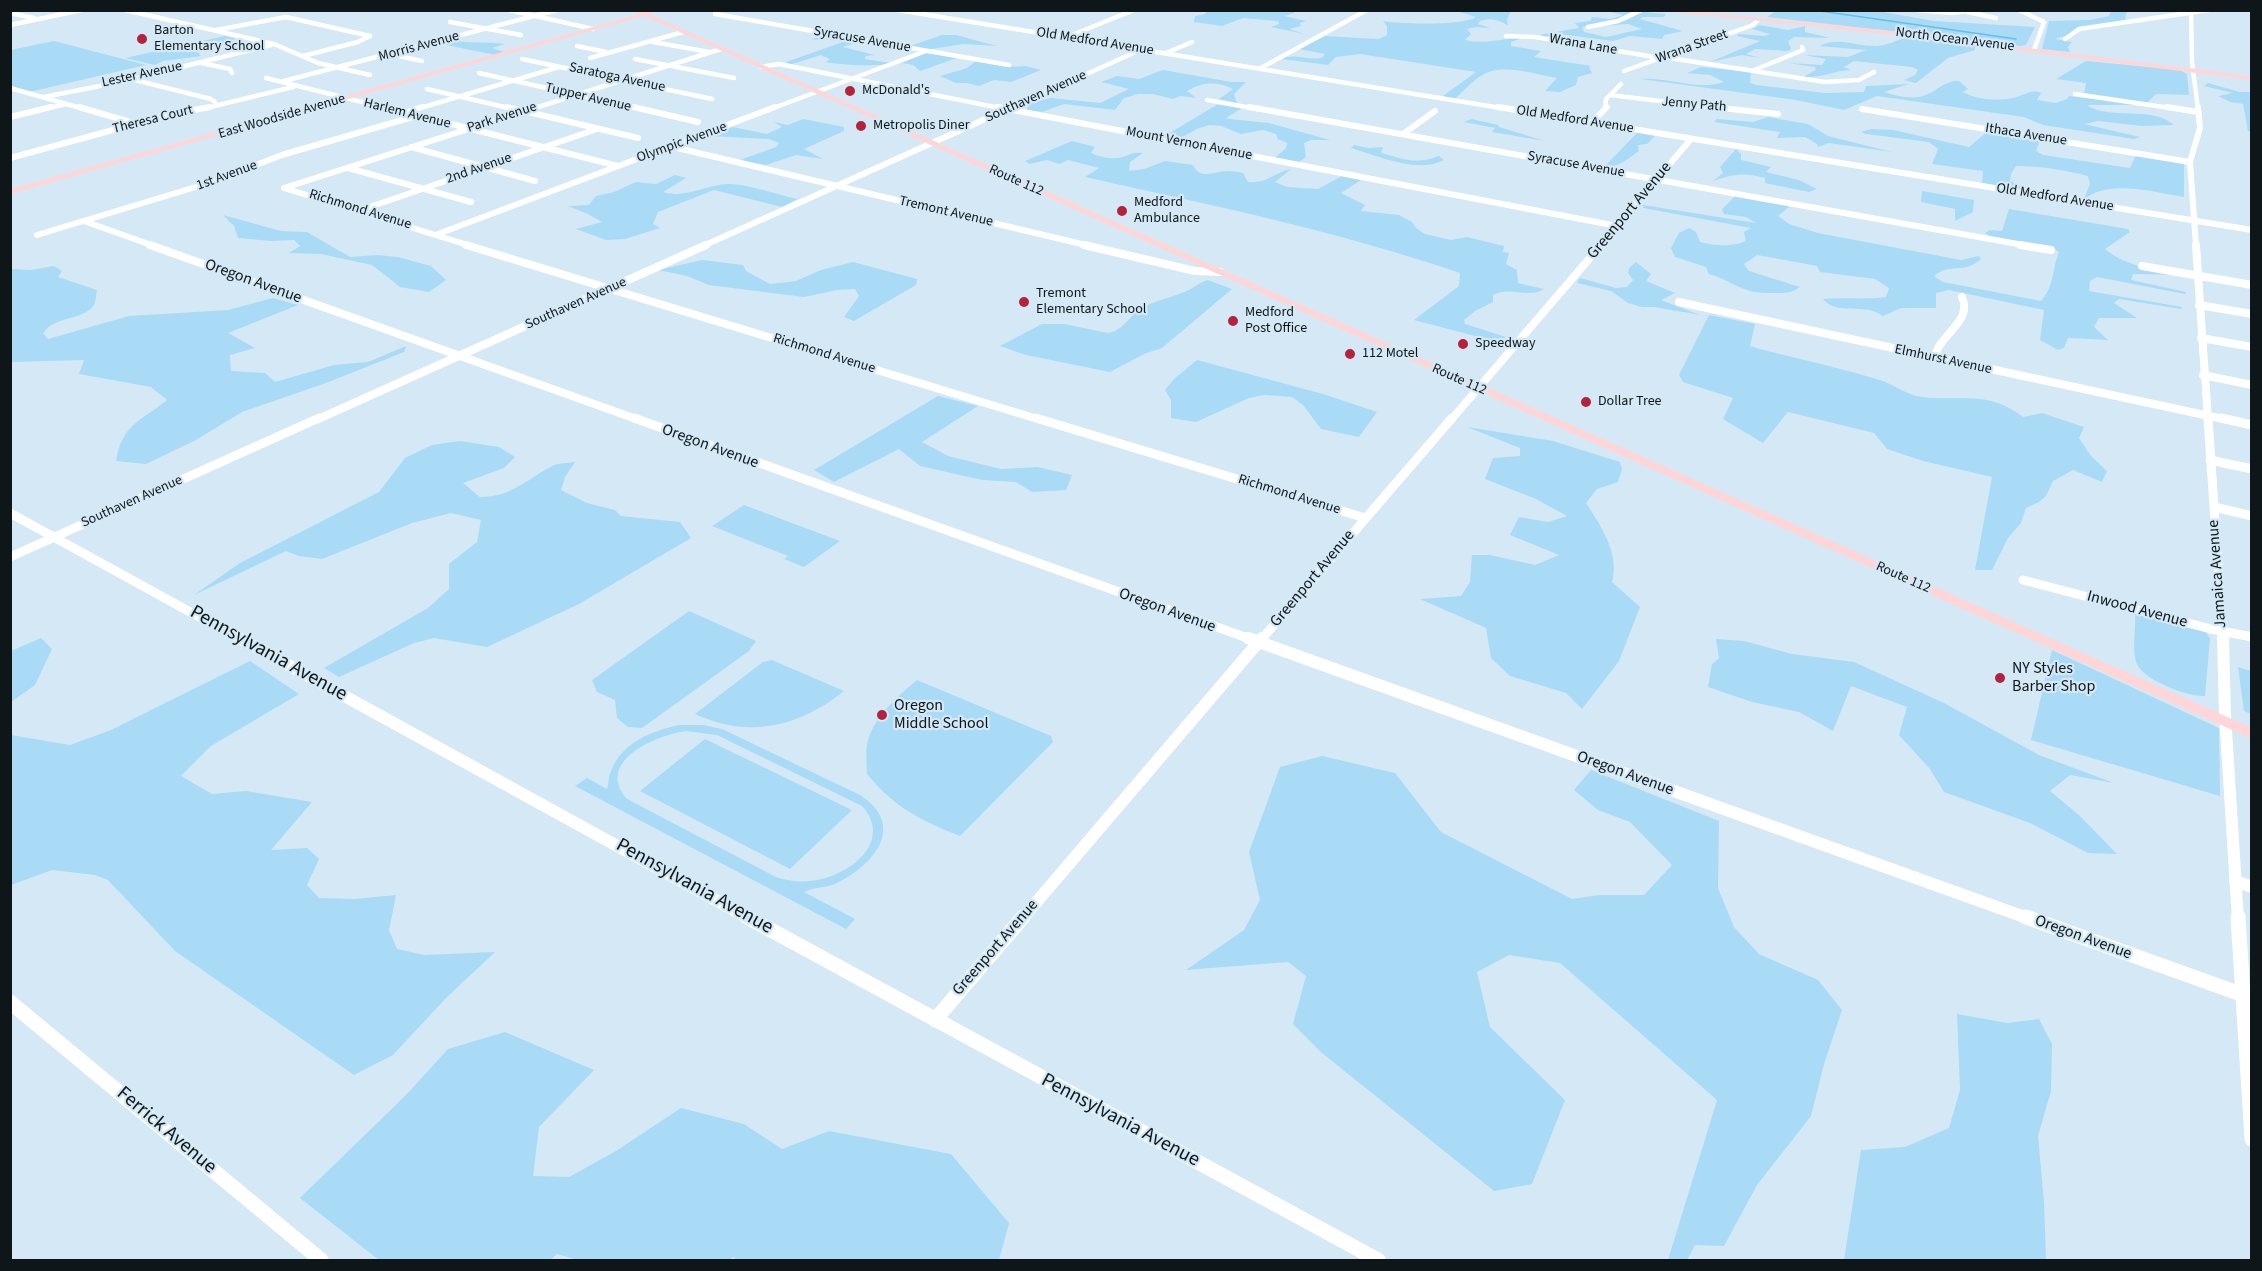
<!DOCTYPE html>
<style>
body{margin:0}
#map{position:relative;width:2262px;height:1271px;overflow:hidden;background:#d4e9f5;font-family:"Source Sans 3",sans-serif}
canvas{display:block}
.frame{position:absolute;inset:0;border:12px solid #0e161a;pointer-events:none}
</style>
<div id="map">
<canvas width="2262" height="1271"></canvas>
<div class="frame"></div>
</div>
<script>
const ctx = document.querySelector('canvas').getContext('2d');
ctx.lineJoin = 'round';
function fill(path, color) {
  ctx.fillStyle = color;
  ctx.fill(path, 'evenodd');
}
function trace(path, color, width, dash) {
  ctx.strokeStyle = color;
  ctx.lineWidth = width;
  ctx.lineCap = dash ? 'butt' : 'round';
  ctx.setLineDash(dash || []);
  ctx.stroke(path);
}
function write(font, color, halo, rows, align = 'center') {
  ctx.font = font + ' "Source Sans 3",sans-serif';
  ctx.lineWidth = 4.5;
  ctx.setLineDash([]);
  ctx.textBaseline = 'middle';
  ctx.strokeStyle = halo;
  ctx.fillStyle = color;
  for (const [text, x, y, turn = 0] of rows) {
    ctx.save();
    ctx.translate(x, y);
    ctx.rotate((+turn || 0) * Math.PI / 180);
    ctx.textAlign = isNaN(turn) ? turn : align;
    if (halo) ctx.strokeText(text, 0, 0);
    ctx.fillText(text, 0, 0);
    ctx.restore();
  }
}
fill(new Path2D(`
 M1208,10L1295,11L1294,13L1284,16L1306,21L1300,23L1301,26L1289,29L1305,34L1271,27L1279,24L1278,21L1243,18L1222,26L1194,22L1195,16L1205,14Z
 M1511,10L1507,20L1508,25C1498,20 1491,17 1480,21L1478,24L1490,28L1476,27L1467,29L1471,34L1465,40C1485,45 1502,38 1522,38L1511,42V46L1541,51L1534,57L1591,66L1589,67L1592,73L1578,77L1576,85L1560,92L1545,91L1557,78C1538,75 1512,66 1492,71C1478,74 1465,90 1455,99L1443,96L1476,72L1360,54L1336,57L1328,65L1282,59C1295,52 1309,62 1323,57L1325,54L1299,49L1325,36L1379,39L1387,35V26L1383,21C1400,24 1462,26 1476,17L1456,11Z
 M1602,10L1635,11L1616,20L1582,27L1584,32L1606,37L1642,29L1628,24L1598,26L1627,20L1643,12L1666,14L1664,17H1643L1640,19L1683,31L1664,35L1662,39L1630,36L1613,41L1560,34L1550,38L1539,35L1579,28L1575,23L1590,21L1592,17L1611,19L1623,15Z
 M1872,10L1934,21L2035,27L2026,45L2021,46L1767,17L1776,11Z
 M2111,11H2127L2125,20L2077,28L2068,35L2055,39L2072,42L2068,47L2070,52L2042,49L2049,21L2090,20L2109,16Z
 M1759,25L1788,30L1805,26V32L1830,38L1794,37L1788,41L1791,49L1789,51L1755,49L1746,54L1760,58L1742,55L1710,62L1760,41L1737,36L1738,34L1765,36L1770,34L1752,29Z
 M824,35L861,41L843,47L875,55L866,56L865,59L891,63C880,67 838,65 826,62L830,59L821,55L789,65L786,62L843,42L825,39L811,40Z
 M942,35H956L997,46L963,44L925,50L910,46Z
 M225,36L236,39L213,44L198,52L201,56L163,61L155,65L125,58Z
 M1905,37L1968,44L1975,46V50L1948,58L1916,83L1904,80L1915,75L1918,70L1912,67L1854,61L1844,67L1851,70C1831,71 1824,78 1803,77L1816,70L1815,67L1788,63L1822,65L1826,59L1804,55L1848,57L1866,50L1819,46C1839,36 1857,47 1877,46C1888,45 1896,41 1905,37Z
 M453,40C470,44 487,41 505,44L492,48L504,52L495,55L437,43Z
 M54,41L146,65L29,92L11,87L10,50Z
 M926,53L957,58L920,71L913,65L902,63Z
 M976,61L1009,67L1025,66L1041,70L1011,82L994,80L979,86L967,83H956L940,76L967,68Z
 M2086,61L2180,70L2187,74L2189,95L2156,94L2146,104L2084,94L2086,83L2056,79Z
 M1701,67L1751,72L1750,83L1756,85L1825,93L1864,92L1866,86L1909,84L1884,92C1897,96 1915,101 1928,94C1939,89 1946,80 1959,81L1968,89L1963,92C1979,101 2001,101 2017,97C2026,94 2032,89 2041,93L2037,100L2056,103L2067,99L2069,96L2142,105H2087C2110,121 2152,105 2174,125L2142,126L2098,121L2084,124L2140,137L2134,139L2043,125L2024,117L1877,96L1844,110L1796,100L1641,79C1668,77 1698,91 1724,82L1710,75L1687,73Z
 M1163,70L1231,82H1246L1234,94L1237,103L1219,99L1233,89C1216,81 1203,82 1187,91L1196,98L1180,96L1173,99L1153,94H1138L1124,98L1115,110L1064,104L1042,112L1026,110L1031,102L1051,98L1100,103L1129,89L1101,82L1117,76L1139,79Z
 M2208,83L2240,92H2251V132L2248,131L2243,104L2230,102L2218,96L2233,93L2204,86Z
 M1218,104L1242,108L1226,118L1230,119L1269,123L1330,140H1311L1304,143L1306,157L1299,162L1275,158L1286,148L1287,143L1278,139L1276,134L1263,130L1241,134L1221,126L1209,125L1197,129L1179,139L1163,137Z
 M1768,117L1808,124L1828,136L1892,152L1829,143L1818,147L1817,144L1805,137L1777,138L1780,132L1714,122L1717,119L1753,122Z
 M803,119L844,127V131L804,149L823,159L796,155L766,165L740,160L776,147L779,143L769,139L709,136L733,127L767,134L782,127L774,122L788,125Z
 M1471,119L1498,125L1499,127L1545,141L1492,132L1495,128L1464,122Z
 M1871,129L1893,130L1969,147L1988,131L2040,140L2036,151L2043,155L2130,168L2136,155L2184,163V197C2153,192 2111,179 2084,199L2090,184L2088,176C2064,170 2041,166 2016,166L2011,174L2010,181L2036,192L1982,184L1983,171L1932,164L1938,149L1929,142L1866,134L1861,132Z
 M1638,132L1655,136L1647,144L1638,145L1639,151C1626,160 1620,167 1603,168Z
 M1072,141L1095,147L1091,153C1099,156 1107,159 1115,158C1126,158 1130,151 1143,153L1130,162L1129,171L1144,169L1165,161L1193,165C1201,181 1214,171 1228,171C1233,171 1238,172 1243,173L1248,182C1266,184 1274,173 1291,169L1275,182L1287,187L1318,189L1342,176L1361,180L1341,193L1365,205L1361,211L1399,215L1412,222L1416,228L1425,234L1451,240L1467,237L1504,246L1503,252L1509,253L1506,264L1517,270L1518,283L1544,289C1528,299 1510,286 1493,295V302L1475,311L1464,320L1465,324L1506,337L1498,342L1414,320L1459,286L1460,273C1337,231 1211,205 1085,177L1099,168L1068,160L1060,164L1047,160L1030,164L1025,161Z
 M1354,145L1368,148L1383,147L1381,153C1403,159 1417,165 1439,156L1444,160C1417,174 1379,156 1351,148Z
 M1736,149L1741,154V160L1771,167L1766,172L1799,180L1817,189L1809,192L1765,183V178C1744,172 1733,174 1713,181L1723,173L1720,167Z
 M675,175L686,178L663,192C685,199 705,185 727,184C744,183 779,195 797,199L782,207L714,190L658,212L653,224L660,228L625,239L606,240L576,229L602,222L588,214L568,206L589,205L596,196L614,192L636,182L656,184Z
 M1922,191L1974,200L1973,212L1955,221V209L1921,202Z
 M1735,196L1790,206L1778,216L1789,224L1818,233L1961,260L1979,256L1981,259C1963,275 1951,262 1934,276L1943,282L2041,301C2054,287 2052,270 2059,252L2052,247L1991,237L1985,233L1990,230L2002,231L2009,209L2128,229L2130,232L2105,249C2127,267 2156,270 2183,275L2133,274L2131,280L2186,292L2185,294L2097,277L2090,281L2089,291L2182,307L2181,309L2119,299L2114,303L2137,318H2099L2094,327L2108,340L2068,338L2064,348L2058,350L2040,340L2044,310L1949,290L1936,293V308H1901L1883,316C1865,302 1836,316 1823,299C1844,297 1865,300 1886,297L1889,288L1875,279L1820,272L1817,266L1757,255L1744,264L1749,271L1800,287C1790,294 1785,293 1773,293C1741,294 1736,282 1709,274L1706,267L1675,257L1671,248L1679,233L1689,228L1696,232L1700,242C1716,246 1731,247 1746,241L1744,232L1751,228L1643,208V205L1756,223L1746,217L1724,214L1722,209Z
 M223,215L281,231L307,232L350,257L377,255L398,257L431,266L446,280L429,292L400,287L372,265L321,254L289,253L300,246L294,240L271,241L238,238L234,226Z
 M702,260L743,265L746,271L770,284L796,281L821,270L853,262L917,279L916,285L854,321L844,317L859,296L855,289L837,290L804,297L709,285L687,276L658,270Z
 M1636,262L1651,274L1646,281L1675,293L1661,300L1700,315L1654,307H1642L1628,303L1611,291L1577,283L1580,278L1616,288L1627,287L1633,280L1628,273L1629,268Z
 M54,266L62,271L58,277L97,290C96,294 96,301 94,305C83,321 56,315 43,333L48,339L129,316L228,310L273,298L298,305L228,333L255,348L230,355L231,371L265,373L275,382L334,365L368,362L406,346L404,352L326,383L242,412L196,440L146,464L116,461C122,423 142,421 167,400L151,387L79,374L84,360L11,362V269L31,270Z
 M1208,280L1232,289L1162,348L1144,354L1110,372L1026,355L1000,346L1042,324H1064L1108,333C1122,331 1127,319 1138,311C1154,299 1174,298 1191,289C1197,285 1201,282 1208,280Z
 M1709,315L1755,324L1750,346L1760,349C1800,359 1840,368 1880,380C1895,385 1906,395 1922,397C1961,402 1987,389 2023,417L2042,413L2084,427L2079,438L2091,456L2107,471L2102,482L2073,470L2053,481L2046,496L2039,502L2026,508L2021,523L2008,538L1992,570H1975L1992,477L1923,461L1887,449L1874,433L1788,412L1763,443L1723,419L1733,398L1683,382L1679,375Z
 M1197,360L1323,394L1377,412L1359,437L1321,429L1303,405L1292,397L1264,395L1249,398L1196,422L1171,418V400L1165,390L1175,378Z
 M938,396L978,406L922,442L948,456L1001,469L1038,467L1072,475L1066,490L1032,492L1016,482L982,480L920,466L899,449L834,482L814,470Z
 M1467,427L1553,441L1620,462L1622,469L1618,482L1597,489L1586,503C1601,526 1620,554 1612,582L1640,607L1619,661L1582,709L1566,693L1510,676L1491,658L1486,628L1420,599L1461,596L1470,582L1472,555H1490L1535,565L1559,555L1510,535L1519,517L1548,522L1567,516L1536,499L1485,479L1493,458L1520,456V448Z
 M460,441L499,447L515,457L504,468L463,483L480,497C511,497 526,480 552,466C558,463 567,463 575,462L565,477L561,490L587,503L615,510L621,516L680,522L691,538L579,604L487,647L434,638L414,643L339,677L324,668L428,608L449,589V564L477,542L481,520L451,513L412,523L322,559L299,556L286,551L194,595L240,563L379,492L405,458L432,445Z
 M744,505L840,541L804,567L784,559L788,556L712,526Z
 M689,611L756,641L749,651L642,728L628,727L617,718L615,700L597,692L592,680Z
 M2135,614L2205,632L2210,638L2205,696C2188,697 2142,680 2136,662C2132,648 2136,628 2135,614Z
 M41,638L52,649L35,685L11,702V651Z
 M1716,639L1744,641L1792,654L1854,662L1944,703L2039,755L2114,783L2070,775L2050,791L2079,815L2117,854L2088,853L2030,823L1944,792L1930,769L1899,735L1907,707L1851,686L1833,731L1799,712L1752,702L1708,687L1712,664L1719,658Z
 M2052,650L2219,728L2220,796L2031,740Z
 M772,660L844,691C799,727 749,739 695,714L763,662Z
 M250,661L299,694L211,746L181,776L212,794L246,791L312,802L271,850L307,848L319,859L307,885L319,898L355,899L396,895L389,930L397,949L424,955L495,952L446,998L393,1055L354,1075L175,951L108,880L95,875L52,870L11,885V735L70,745L111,730Z
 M2238,667L2251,671V714L2244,711Z
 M917,680L1051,736L1053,742L960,836C920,820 895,808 867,774C867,763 865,750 868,740C875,716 899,695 917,680Z
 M679,725H703L722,729L860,795C908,826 873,866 835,884C825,888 813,887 804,892L855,919L846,929L575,786L587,778L607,789C609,783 608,777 611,771C622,742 652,731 679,725ZM686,731L717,735L862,806C892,839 855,871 822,879C806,883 791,882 776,877L627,799C594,761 657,735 686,731Z
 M705,739L852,810L790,869L640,791Z
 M1322,756L1395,773L1441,832L1572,899L1599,895H1644L1672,865L1630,822L1598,810L1574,790L1591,770L1719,821L1718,888L1734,927L1759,954L1818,980L1842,1010L1824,1064L1811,1116L1757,1185L1724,1246L1695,1245L1687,1260H1668L1717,1100L1560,963L1509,955L1477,972L1490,1027L1565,1100L1532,1184L1494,1191L1322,1053L1293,1024L1306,976L1288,962L1186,970L1244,930L1260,900L1249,852L1280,767Z
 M1957,1014L2007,1023L2039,1019L2052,1044L2051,1091L2038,1136L2044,1202L2046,1260H1844L1861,1150L1905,1147L1949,1128L1960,1090Z
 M505,1032L594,1070L539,1127L533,1176L569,1177L616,1151L681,1108L744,1124L782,1149L829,1131L951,1154L1009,1223L999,1260H736L734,1257L728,1260H578L557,1254L550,1260H379L300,1198L407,1094L448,1049Z`), '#a9dbf6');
trace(new Path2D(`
 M1813,10L2016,39`), '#63bfec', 1.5);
trace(new Path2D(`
 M125,10L274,44L318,63L370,75
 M509,10L593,29
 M898,10L1507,109
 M1917,10L1952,13L1973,10
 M2019,10L2044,22L2034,50
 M2191,10L2192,62L2198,109
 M1967,12L1996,18
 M10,13L34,18
 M715,14L1009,65
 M450,22L521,35
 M10,25L82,10
 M1588,27L1618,21L1641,10
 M216,30L286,17L370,36L358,42L303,56
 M1506,36L1535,37L1660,58
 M1067,37L1134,10
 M2065,39L2079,29L2209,10
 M653,42L709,52
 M577,46L606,52
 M1166,53L1192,42
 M394,55L422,61
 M1663,57L1825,82L1859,80L1874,72
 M590,58L683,32
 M522,59L712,99
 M635,59L734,78
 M202,63L230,69L232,73
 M761,67L779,64L1005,109
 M1259,69L1367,10
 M1624,71L1753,25L1758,20
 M1752,71L1803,50L1802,47
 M479,73L640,109
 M266,78L390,109
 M135,80L211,99L215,102V106
 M284,81L557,10
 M10,88L84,109
 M427,89L513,109
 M2075,94L2177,109
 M1610,95L1726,109
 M44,97L120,82L271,45
 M1207,100L1257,109
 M45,109L66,104
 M202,109L293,87
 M417,109L559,67
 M532,109L721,49
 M771,109L926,51
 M1009,109L1140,50
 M1605,109L1606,99L1621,84`), '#fff', 4.5);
trace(new Path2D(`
 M79,107L137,124
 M384,107L618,166
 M507,107L638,138
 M633,107L698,122
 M997,107L1617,226
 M1249,107L2029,246
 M1498,107L2252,230
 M1711,107L1778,114
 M2167,107L2198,112
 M1862,109L2190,162
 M407,112L422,107
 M10,117L51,107
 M1592,122L1607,107
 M1403,134L1435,111
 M411,147L535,181
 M673,147L1090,246
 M10,158L172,114L210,107
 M348,168L471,202
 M284,188L471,246
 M284,188L537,107
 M361,210L597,129
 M84,221L154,246
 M438,234L775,107
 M37,235L209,183L282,155L416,116
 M703,246L1012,107
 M1600,246L1691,139
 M2196,246L2190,162L2200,128L2198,107`), '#fff', 6);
trace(new Path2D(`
 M150,245L639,420
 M466,245L1041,420
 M1084,245L1195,271L1220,272
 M2020,245L2051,250
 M2196,245L2208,420
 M2142,266L2252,285
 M1679,302L2228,420
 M2199,305L2252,314
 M2201,338L2252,347
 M1934,358C1940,333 1973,322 1962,297
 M2203,375L2252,385
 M316,420L706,245
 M1451,420L1601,245`), '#fff', 8);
trace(new Path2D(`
 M634,418L1253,640
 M1036,418L1365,518
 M2208,418L2223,640
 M2221,418L2252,425
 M2210,460L2252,469
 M2214,507L2252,516
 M10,513L241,640
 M10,557L319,418
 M2023,580L2211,629L2252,637
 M1261,640L1452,418`), '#fff', 9);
trace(new Path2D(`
 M239,638L750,919
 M1248,638L2030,919
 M2223,638L2225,715L2238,919
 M2235,881L2252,887
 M1022,919L1262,638`), '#fff', 12);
trace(new Path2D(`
 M747,917L1378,1260
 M2026,917L2252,998
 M2238,917L2252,1139
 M10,1002L321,1260
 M935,1020L1023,917`), '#fff', 15);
fill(new Path2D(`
 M633,10L645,12L661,10L649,14L2252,728V739L644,16L10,194V189L639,14Z
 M1679,10L1893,31L2252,76V80L1893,35L1655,10Z`), '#ffd6d7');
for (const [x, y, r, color] of [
 [142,39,6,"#b4223d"],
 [850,91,6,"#b4223d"],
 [861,126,6,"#b4223d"],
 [1122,211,6,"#b4223d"],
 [1024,302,6,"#b4223d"],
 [1233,321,6,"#b4223d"],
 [1463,344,6,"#b4223d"],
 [1350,354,6,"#b4223d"],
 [1586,402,6,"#b4223d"],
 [2000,678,6,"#b4223d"],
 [882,715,6,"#b4223d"]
]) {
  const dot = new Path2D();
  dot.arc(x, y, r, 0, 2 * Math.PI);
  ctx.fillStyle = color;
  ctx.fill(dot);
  trace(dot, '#d4e9f5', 2);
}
write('14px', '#0e161a', '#d4e9f5', [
 ["Barton",154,31],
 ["Elementary School",154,47],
 ["McDonald's",862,91],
 ["Metropolis Diner",873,126],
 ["Medford",1134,203],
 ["Ambulance",1134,219],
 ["Tremont",1036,294],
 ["Elementary School",1036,310],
 ["Medford",1245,313],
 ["Post Office",1245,329],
 ["Speedway",1475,344],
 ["112 Motel",1362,354],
 ["Dollar Tree",1598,402]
], 'left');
write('14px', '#0e161a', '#d4e9f5', [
 ["Syracuse Avenue",862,40,10],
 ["North Ocean Avenue",1955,40,7],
 ["Old Medford Avenue",1095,42,9],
 ["Wrana Lane",1583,45,10],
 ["Morris Avenue",419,47,-15],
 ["Wrana Street",1692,47,-20],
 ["Lester Avenue",142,75,-12],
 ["Saratoga Avenue",617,78,12],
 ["Southaven Avenue",1036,97,-24],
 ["Tupper Avenue",588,98,13],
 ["Jenny Path",1694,105,5],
 ["Harlem Avenue",407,114,14],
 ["East Woodside Avenue",282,117,-16],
 ["Park Avenue",502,118,-18],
 ["Theresa Court",153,120,-14],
 ["Old Medford Avenue",1575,120,9],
 ["Ithaca Avenue",2026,135,9],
 ["Olympic Avenue",682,143,-20],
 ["Mount Vernon Avenue",1189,144,11],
 ["Syracuse Avenue",1576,165,10],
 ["2nd Avenue",479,169,-19],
 ["1st Avenue",227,176,-20],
 ["Route 112",1016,181,24],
 ["Old Medford Avenue",2055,198,9],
 ["Richmond Avenue",360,210,17],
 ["Tremont Avenue",946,212,13],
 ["Southaven Avenue",576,304,-24],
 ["Richmond Avenue",824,354,17],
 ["Elmhurst Avenue",1943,360,12],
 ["Route 112",1459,380,24],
 ["Richmond Avenue",1289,495,17],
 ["Southaven Avenue",132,502,-24],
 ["Route 112",1903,578,24]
]);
write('16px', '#0e161a', '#d4e9f5', [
 ["Greenport Avenue",1630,211,-50],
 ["Oregon Avenue",253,282,20],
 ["Oregon Avenue",710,447,20],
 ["Jamaica Avenue",2218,574,-94],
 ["Greenport Avenue",1313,579,-50],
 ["Inwood Avenue",2137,610,15],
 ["Oregon Avenue",1167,611,20],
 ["Oregon Avenue",1625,774,20],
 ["Oregon Avenue",2083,938,20],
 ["Greenport Avenue",996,948,-49]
]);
write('16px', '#0e161a', '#d4e9f5', [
 ["NY Styles",2012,669],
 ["Barber Shop",2012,687],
 ["Oregon",894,706],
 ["Middle School",894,724]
], 'left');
write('20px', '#0e161a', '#d4e9f5', [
 ["Pennsylvania Avenue",268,654,29],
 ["Pennsylvania Avenue",694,887,29],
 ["Pennsylvania Avenue",1120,1121,28],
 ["Ferrick Avenue",166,1131,40]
]);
</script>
